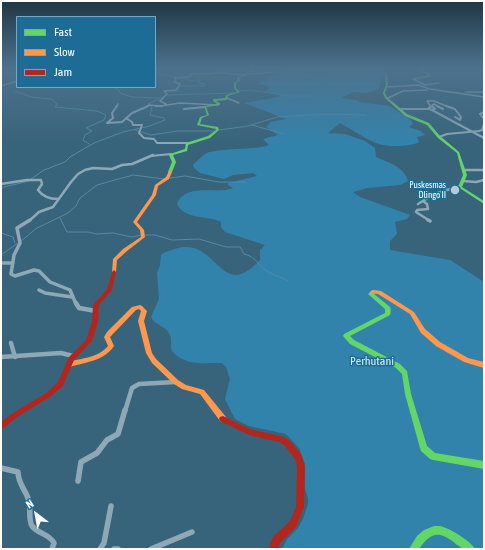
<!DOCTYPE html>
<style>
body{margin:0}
#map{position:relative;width:485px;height:550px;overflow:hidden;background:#38647b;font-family:"Asap Condensed",sans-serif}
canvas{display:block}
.frame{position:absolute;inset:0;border:2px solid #fff;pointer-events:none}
.legend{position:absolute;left:16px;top:16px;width:140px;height:72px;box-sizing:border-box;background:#1d6c96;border:1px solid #77a7c0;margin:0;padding:5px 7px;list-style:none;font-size:12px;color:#fff}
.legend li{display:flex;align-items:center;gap:8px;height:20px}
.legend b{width:20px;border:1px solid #77a7c0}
.north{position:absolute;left:16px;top:494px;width:40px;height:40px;-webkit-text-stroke:3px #1d6c96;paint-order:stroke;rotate:328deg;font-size:11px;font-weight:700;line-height:16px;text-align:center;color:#fff}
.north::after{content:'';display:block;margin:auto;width:14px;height:18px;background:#fff;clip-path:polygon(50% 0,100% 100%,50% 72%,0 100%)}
</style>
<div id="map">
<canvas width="485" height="550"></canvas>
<div class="frame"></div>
<ul class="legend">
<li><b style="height:5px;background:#63d668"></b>Fast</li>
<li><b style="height:5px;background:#ff974d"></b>Slow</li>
<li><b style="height:5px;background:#b3261e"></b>Jam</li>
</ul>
<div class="north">N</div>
</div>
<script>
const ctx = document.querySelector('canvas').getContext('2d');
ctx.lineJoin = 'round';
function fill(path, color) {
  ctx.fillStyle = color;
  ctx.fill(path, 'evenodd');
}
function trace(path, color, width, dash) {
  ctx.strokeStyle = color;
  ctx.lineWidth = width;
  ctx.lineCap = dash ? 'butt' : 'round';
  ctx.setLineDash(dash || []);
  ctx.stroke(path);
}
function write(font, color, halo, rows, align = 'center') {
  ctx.font = font + ' "Asap Condensed",sans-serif';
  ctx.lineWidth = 3;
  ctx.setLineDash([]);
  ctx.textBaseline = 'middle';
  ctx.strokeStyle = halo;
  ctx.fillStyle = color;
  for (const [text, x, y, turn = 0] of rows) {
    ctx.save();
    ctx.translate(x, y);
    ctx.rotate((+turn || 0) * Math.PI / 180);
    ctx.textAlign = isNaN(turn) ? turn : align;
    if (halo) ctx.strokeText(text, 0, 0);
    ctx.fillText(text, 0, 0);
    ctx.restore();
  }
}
fill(new Path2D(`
 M277,68H382L384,76L380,77L381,81L379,89L367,93L353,92L341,98L356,100L360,102L390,106L411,120L413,124L409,127L421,131L425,135L417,137L419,142C412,147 387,147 379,144C367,140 351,129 340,123L328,133L345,134L365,141L375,148L376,157C387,162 405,167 408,181L400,185L367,188L353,192L360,197L410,215L407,219L395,222L397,234L390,241V250L450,260L484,282V549H282L287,539L298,528L303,519L308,504V498L305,489V464L299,448L286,434L249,426L235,419L225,399L230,379L226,367L222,363C205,363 184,366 172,351C170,346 172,340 170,335C167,326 154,325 151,317L159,299L157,273L160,265L161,255C165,251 170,251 175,249C218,235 219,304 260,260V250L265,245L225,232L221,227V222C208,215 184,220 177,204C185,182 219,195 233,188L228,185V183L257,176L254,173L233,175L224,179L200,173L194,168L193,165C197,161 201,157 205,154C214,148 252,150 266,146L269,145L263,139L278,135L266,127L271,122L286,119L244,103L279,97L280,95L279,94L263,92L271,87L259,84L261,81L266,79V77L282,72Z`), '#3283ac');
trace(new Path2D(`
 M222,70L270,72
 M274,72L295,73L326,80
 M155,73L199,82
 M214,73L222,70L223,68
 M5,74L9,71L7,68
 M113,87L119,90L120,93L132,97L159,98
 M15,91L31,97L51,99L57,104L55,107L97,111L106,115L104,120L86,128L92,131L85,135L83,140L89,144
 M170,91H178L179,87L182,86H205V84L199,83L200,80L196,78L212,74
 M239,91L249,90L290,96H312
 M168,95L234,93
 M252,125L284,134
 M135,130L151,135L178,131H216
 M219,130L248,126L277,117L328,114L366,115
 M170,178L185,176L219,182H246
 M31,179L44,170L65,162L70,157L94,143L123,132L150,126L165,120L164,118L150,115L152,108L148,104L163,97
 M1,195V189L4,187L29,181
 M60,218L67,232H88L97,234L113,233L132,237L141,235
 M1,233L13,237L15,243
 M145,235H155L172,240L199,239L226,247H240L244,254C258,257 259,268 270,273C276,276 282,277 288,281
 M21,241L37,228L68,213L76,206L80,198L97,185L133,175L164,179
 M1,255L18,243`), '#5589a4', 1);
trace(new Path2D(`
 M418,68L422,69V72L429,74L430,76L413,79L425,85
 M242,75L273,72
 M424,85L439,83
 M1,86L17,81
 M386,87L418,85L430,89L484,97
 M467,92H484
 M227,98L239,103
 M388,98L403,91L427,90
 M166,104L160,101L167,94L164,91L176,90L180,84L174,82L176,80L175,78L188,77L192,74L224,73L242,75
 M116,107L118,104
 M146,107L149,105L160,106L180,103L218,105
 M431,107L427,101H434L449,107
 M433,107L432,105L434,104L439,107`), '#8fa8b6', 1.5);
trace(new Path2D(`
 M117,106L112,113L113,118L107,123L122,122L132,113L148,106
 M156,106H162
 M437,106L443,109
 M446,106L455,109L461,117L460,120L455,117
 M184,109L205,107
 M400,109H430L484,138
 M427,109L431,107L430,106
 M431,110L435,109L432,106
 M484,112L480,114L484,119
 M126,118L132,122L133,125H142L139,133L144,138L154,139L157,143H188
 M439,137L447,134L479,131L482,130L484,124
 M151,156L171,154`), '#8fa8b6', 2);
trace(new Path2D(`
 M465,170H484
 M463,181L476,182L484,180
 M1,184L27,180H41L42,184L38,190C43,197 50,199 58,199
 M423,201L427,204L428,209L417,210L416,212L430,221
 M418,204L434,194L460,186
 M29,221L39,212L53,207L71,182L78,174L85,170L93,168L112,169L122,165L132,164L153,155`), '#8fa8b6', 2.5);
trace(new Path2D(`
 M30,220L17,228L20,243L14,255L11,274L15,276L34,270L39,271L50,282L70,290L76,304
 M428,220L430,221
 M1,263H13
 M39,290L45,293L72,297`), '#8fa8b6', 3.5);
trace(new Path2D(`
 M76,303L79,308L96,311
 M11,343L15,357
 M1,357L61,353L73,356
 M125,411L132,388L139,384L176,382`), '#8fa8b6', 4.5);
trace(new Path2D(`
 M1,468L18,472C18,484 26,490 29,501C31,508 28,519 32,526C38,534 50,534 54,543L52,549
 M78,481L81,462L97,453L107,440L118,434L125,410
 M100,549L104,543L111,506
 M114,549H118
 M151,549L192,532`), '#8fa8b6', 5.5);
fill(new Path2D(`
 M383,68H385L386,69L383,71L387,74L388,84L385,93L387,97L407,114L429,123L440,136L459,152L467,175L462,187L484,201V204L458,187L463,175L457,153L438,138L427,125L405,116L385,98L383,93L386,84L385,74L381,71L384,69Z
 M254,70L255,71L244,74L245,76L239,78L240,81L236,83V88L240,92L228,96L227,100L216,101L220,103V105L206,107L209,115L202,118L200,124L218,127L219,130L210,138L188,145L187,151L173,155L176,162L172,172L169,173L168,172L172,162L169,155L170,154L185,149L186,143L208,136L216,130V129L197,125L200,117L207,115L204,106L217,104L213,101V99L225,98L226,95L237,92L234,88V83L238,81L237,78L242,76L241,75L242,74Z
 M373,290L376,292L374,294L390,307C391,309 391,313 390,315L350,336L354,340L400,364L407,371L411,394L427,446L435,453L484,461V469L433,460L430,459L421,451L420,448L405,394L402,374L396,368L350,344L343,336L344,334L385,313V309L368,294L371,291Z
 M434,526C436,526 438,526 440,526C449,528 471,541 475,549C471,549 465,550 462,548C458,546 455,543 451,540C436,530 429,535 419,549H409L417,536L424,530Z`), '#63d668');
fill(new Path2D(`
 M239,68H242L254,70L253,71Z
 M169,171L172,172L169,179L158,186L156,195L137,222L144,230L145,237L127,251L117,260L116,272L114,274L112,273V272L113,259L123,249L141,237L140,230L133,222L152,195L155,185L166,177Z
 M373,290L381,291L414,312L425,329L440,342L468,358L484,362V368L464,362L436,346L421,333L410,314L378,294L371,293L370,292Z
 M140,305L142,306L147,311L144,321L152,353L156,359L178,380L186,385L204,390L226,417L227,419L226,421L223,422L220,421L200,394L182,389L174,384L152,363L146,353L138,321L141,311L139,309L136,310L111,336L110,337L114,346C104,361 86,362 70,367L68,366L67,364L68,362C82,358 98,358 108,346L104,337L107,332L132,307Z`), '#ff974d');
fill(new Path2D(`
 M114,270L116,272L112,290L99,305L98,322L92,341L74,360L63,386L50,397L17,417L4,428L1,429V422L13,413L46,393L58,382L69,357L86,340L92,322L93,305L107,289L112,272Z
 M223,416L250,429L284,437L290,441L301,454L305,467L304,507L296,527L280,543L278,549H268L273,537L290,521L296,507L297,467L295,459L284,445L279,442L249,435L220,421L219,419L220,417Z`), '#b3261e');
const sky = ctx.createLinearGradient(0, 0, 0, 145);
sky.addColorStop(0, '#1f3744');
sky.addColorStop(0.47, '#4d728d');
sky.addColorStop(1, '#4d728d00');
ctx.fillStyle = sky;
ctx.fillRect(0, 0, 485, 145);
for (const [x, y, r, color] of [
 [455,190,5,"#b9c9d1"]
]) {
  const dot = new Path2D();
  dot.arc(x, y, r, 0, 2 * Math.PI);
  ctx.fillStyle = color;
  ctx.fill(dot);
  trace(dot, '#1d6c96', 1.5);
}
write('9px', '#fff', '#1d6c96', [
 ["Puskesmas",446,185],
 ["Dlingo II",446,195]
], 'right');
write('12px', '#d7effb', '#1d6c96', [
 ["Perhutani",372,361]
]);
</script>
